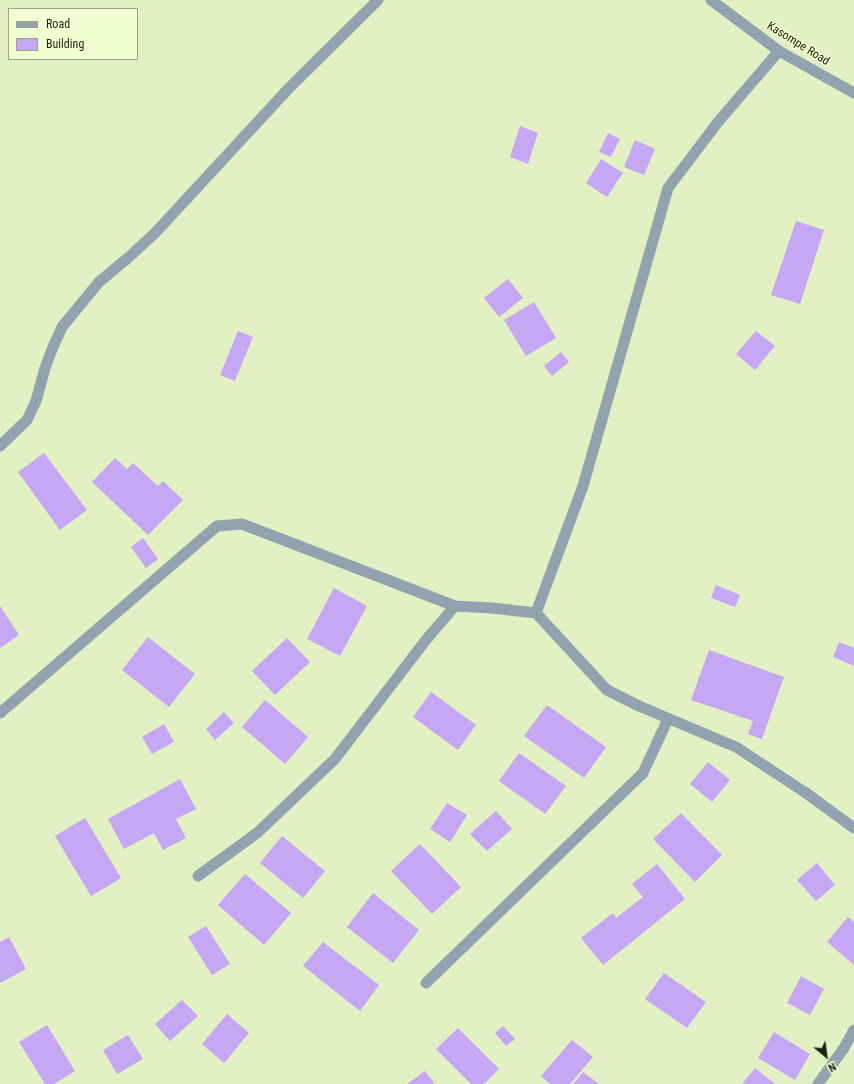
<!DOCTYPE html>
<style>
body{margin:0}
#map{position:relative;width:854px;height:1084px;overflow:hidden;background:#e2f0c4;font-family:"Roboto Condensed",sans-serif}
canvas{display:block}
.legend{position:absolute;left:8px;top:8px;width:130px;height:52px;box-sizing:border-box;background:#f0fed1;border:1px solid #9ba684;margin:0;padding:5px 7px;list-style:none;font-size:12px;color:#1c2110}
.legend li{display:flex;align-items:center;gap:8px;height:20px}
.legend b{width:20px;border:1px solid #9ba684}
.north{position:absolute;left:806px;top:1036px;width:40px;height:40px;-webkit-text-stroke:3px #f0fed1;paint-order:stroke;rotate:151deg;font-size:11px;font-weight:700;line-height:16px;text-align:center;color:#1c2110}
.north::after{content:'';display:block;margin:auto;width:14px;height:18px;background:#1c2110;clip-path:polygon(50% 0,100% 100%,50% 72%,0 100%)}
</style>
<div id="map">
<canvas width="854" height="1084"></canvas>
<ul class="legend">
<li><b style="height:5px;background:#92a3b0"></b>Road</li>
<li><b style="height:11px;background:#c5a7f4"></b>Building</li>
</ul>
<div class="north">N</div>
</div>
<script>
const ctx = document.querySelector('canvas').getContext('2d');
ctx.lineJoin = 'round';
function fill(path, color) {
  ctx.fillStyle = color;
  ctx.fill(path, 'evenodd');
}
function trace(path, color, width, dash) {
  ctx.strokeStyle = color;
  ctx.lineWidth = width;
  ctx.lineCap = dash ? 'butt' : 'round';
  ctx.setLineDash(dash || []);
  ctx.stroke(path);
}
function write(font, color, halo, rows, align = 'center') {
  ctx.font = font + ' "Roboto Condensed",sans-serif';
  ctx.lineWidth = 3;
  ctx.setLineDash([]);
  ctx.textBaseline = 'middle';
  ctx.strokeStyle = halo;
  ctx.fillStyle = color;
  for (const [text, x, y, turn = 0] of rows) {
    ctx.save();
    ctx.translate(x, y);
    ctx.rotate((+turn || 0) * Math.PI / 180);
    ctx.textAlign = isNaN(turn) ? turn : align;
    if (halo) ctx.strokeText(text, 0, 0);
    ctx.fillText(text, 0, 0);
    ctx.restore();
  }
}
fill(new Path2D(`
 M520,126L538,133L528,164L510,157Z
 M608,133L620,139L611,157L599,152Z
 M635,140L655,149L644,175L624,167Z
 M601,159L623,173L607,197L586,183Z
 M796,221L824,230L800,304L771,295Z
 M508,279L523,298L499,317L484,298Z
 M534,302L556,338L526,356L504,320Z
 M238,331L253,337L235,381L220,375Z
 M756,331L775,346L755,370L736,354Z
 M561,352L569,362L552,376L544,366Z
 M44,453L87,510L60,530L18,472Z
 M115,458L127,469L133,463L158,486L163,481L183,500L148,535L92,482Z
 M143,538L158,559L146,568L131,547Z
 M716,585L740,595L735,607L711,598Z
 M334,588L367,606L340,656L307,639Z
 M0,606L19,635L0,648Z
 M148,637L195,674L169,707L122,670Z
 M287,638L310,662L275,695L252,671Z
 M839,642L854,648V666L833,657Z
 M709,650L784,677L762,739L748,734L753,721L691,700Z
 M431,692L476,725L458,750L413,717Z
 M265,700L308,737L285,764L242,727Z
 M547,705L606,747L584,778L524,736Z
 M224,712L234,723L215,740L206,729Z
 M164,724L174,742L152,754L142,737Z
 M519,753L566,786L545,814L499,781Z
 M708,762L730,780L712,802L690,784Z
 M180,779L196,809L176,819L186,838L163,850L154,833L124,849L108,819Z
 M447,803L467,815L450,842L430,829Z
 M496,811L512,829L487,851L470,834Z
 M681,813L722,855L695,882L653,839Z
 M85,818L121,878L91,896L55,836Z
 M282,836L325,871L303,898L260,863Z
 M420,844L461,887L432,914L391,871Z
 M817,863L835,885L816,901L797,880Z
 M657,864L685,899L603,965L581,938L613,913L616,918L643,897L632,884Z
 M245,874L291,913L264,945L218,905Z
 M373,893L419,930L393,963L347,927Z
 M848,917L854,922V965L827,942Z
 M206,926L230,964L212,975L188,937Z
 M9,937L26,969L0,983V942Z
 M323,942L379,985L360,1011L303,966Z
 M664,973L706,1002L687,1028L645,999Z
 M801,976L824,989L810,1015L787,1003Z
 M182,1000L198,1016L170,1041L155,1024Z
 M227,1014L249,1033L224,1063L202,1044Z
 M47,1025L75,1071L54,1084H45L19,1042Z
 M503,1026L515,1039L506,1046L495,1033Z
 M458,1028L499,1069L484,1084H471L436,1049Z
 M774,1032L810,1054L795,1080L758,1058Z
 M128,1035L143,1059L117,1074L103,1050Z
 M572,1040L593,1057L570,1084H550L541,1076Z
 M755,1068L775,1084H742Z
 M425,1071L435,1084H407Z
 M583,1072L599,1084H573Z`), '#c5a7f4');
trace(new Path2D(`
 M0,446L27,420L36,401L45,368L53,347L62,327L99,282L129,257L155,233L290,87L378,0
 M536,613L583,486L668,188L718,122L779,51
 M0,713L217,526L242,524L455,606L492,608L536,613L607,690L639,706L736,747L806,793L854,828
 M198,876L257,833L335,759L425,641L455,606
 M426,983L643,773L668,719
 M818,1084L844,1048L854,1030`), '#92a3b0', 11);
trace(new Path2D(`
 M711,0L779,51L854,93`), '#92a3b0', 11);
write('12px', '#1c2110', '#f0fed1', [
 ["Kasompe Road",798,44,32]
]);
</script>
